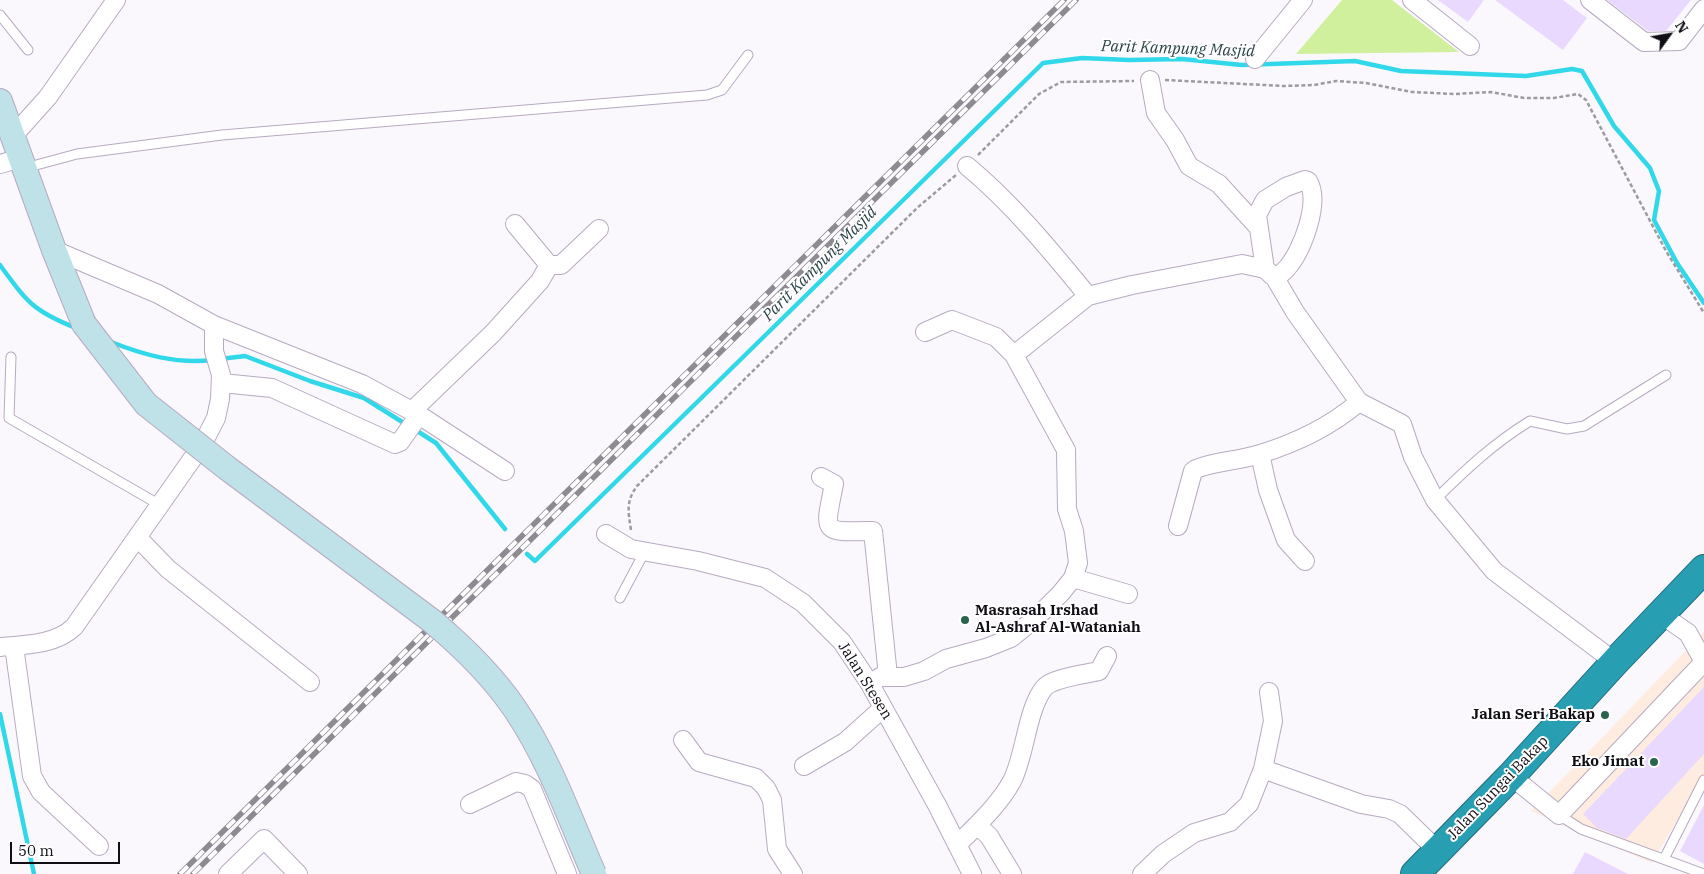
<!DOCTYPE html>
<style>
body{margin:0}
#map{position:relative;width:1704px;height:874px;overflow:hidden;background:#fbf8fd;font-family:"IBM Plex Serif",serif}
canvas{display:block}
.north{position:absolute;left:1644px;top:10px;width:50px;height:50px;-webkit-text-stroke:4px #fff;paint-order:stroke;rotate:58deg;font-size:14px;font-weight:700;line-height:20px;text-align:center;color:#120e16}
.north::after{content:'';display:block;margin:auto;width:18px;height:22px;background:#120e16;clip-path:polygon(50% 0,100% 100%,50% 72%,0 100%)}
.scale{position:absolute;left:10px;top:842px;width:110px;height:22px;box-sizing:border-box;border:2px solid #120e16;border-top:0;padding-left:6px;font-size:15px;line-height:18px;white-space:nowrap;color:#120e16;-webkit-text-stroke:4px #fff;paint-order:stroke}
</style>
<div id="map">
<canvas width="1704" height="874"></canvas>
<div class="north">N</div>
<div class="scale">50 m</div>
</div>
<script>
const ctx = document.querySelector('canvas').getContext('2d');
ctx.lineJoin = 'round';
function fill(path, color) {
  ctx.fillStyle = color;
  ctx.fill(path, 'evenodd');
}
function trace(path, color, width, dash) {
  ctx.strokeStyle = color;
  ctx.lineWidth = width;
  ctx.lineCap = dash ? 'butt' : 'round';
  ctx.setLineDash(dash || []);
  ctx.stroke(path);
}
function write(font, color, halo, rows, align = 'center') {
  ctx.font = font + ' "IBM Plex Serif",serif';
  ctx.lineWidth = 4;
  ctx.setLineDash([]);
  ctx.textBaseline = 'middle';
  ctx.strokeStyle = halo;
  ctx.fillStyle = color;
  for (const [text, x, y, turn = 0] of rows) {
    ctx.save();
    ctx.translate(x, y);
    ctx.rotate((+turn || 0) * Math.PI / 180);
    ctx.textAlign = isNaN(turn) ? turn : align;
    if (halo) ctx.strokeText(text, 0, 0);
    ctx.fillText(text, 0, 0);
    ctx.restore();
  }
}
fill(new Path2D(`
 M1704,632V775L1652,863L1531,811Z`), '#feece1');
fill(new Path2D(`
 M1342,0H1392L1459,52L1296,54Z`), '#d0f09d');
trace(new Path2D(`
 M0,265C27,302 33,311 76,328
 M111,342C144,355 176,364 212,360
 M220,359L245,356L310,381L364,398L407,425
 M414,429L436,443L505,529
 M527,554L535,561L1043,63L1082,58L1129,60L1182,59L1242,65L1355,61L1401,71L1526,76L1572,69L1582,71L1614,126L1650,168L1659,191L1654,220L1677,263L1704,303
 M0,714L34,874`), '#31d8e9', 4.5);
fill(new Path2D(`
 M1438,0H1484L1468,22Z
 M1495,0H1563L1587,18L1563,50Z
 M1607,0H1691L1666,31H1648Z
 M1704,687V754L1626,839L1597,828L1583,814Z
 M1704,805V864L1680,851Z
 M1585,852L1628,874H1573Z`), '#e9d9fe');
const lane = new Path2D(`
 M0,15L28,50
 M25,168L77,154L222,135L707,95L722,90L748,55
 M11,357L9,418L160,505
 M1435,500C1465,470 1494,443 1530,421L1567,429L1584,426L1666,375
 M620,598L645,551
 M1559,815L1581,829L1704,874
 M1664,859L1704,780`);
const street = new Path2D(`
 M1412,0L1470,46
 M1590,0L1644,42L1679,41L1704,9
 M1255,59L1303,0
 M1150,80L1156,113L1175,140L1189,166L1219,184L1259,228
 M13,136L48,97L116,0
 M0,164L21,158
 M967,166C1012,203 1051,251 1088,296
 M54,250L158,294L214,325L362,384L419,415L505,471
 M549,265H561L599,229
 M1275,278C1279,275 1284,272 1287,268C1302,251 1321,202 1308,181L1305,180L1286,187L1265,200L1257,215L1265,269L1275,278L1295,312L1359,402L1402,424L1413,457L1435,500L1494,571L1615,662
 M1014,355L1088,296L1132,285L1242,264L1265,269
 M222,383L272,388L395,444L400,442L419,415
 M412,411L493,333L540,281L549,265L515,224
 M1260,454L1268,490L1286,540L1305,561
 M821,477L834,484C824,534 821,532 873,531L888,676
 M1178,526L1193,471L1196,469C1216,461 1239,461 1260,454C1296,443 1331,426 1359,402
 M606,534L631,549L698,561L765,578L803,603L842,642L870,684L937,805L972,874
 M137,537L168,569L310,682
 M1073,578L1128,594
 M1662,615L1688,633L1704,662
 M14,646L32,776L41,792L99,846
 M0,647C25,645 55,645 74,627L202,445L216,418L220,399L221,375L214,351V325
 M870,684L880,677H904L924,671L946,659L986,648L1011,638L1037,617L1061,593L1073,578L1078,563L1074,531L1067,509L1066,450L1014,355L996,337L952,320L925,332
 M683,740L699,762L756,778L766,788L772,800L777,849L793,874
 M804,766L845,742L883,708
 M1263,769L1361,804L1389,809L1400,814L1438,851
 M1511,776L1559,815L1704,662
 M470,804L516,782L525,784L532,789L567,874
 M977,825L989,836L1012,874
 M957,845C976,826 999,805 1012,781C1025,756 1027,709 1044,688C1052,678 1086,674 1099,671L1107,656
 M228,874L264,839L298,874
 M1142,874L1163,854L1194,833L1230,822L1249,804L1263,769L1273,721L1269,692`);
const secondary = new Path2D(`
 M0,101L54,250L84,324`);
const highway = new Path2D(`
 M1415,874L1511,776L1615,662L1704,569`);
trace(lane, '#b7aac0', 11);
trace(street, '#b7aac0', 20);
trace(secondary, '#b7aac0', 26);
trace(highway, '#206c7b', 30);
trace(new Path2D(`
 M1165,80L1284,86L1314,85L1336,81L1366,83L1412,92L1454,94L1491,92L1524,98H1554L1578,94L1586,100L1666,251L1704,313
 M978,155L1039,94L1061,82L1134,81
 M631,530C628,511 626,501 637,486L917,208L956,175`), '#9d9aa0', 2.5, [4, 2.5]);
trace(lane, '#fff', 9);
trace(street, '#fff', 18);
trace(secondary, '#bee2e8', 24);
trace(highway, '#289eb2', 28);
const rail = new Path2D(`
 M180,874L1064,0
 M193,874L1076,0`);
trace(rail, '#8e8a91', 5.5);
trace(rail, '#fff', 4, [11]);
const secondaryBridge = new Path2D(`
 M84,324L146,404L227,468L432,621C463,647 492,675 515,709C549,759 570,819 594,874`);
trace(secondaryBridge, '#b7aac0', 26, []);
trace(secondaryBridge, '#bee2e8', 24);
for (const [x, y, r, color] of [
 [965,620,5,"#2a644c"],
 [1605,715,5,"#2a644c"],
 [1654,762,5,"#2a644c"]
]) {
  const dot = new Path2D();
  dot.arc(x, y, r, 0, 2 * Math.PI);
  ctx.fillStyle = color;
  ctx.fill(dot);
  trace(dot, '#fff', 2);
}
write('bold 15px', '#120e16', '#fff', [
 ["Masrasah Irshad",975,611,"left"],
 ["Al-Ashraf Al-Wataniah",975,628,"left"],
 ["Jalan Seri Bakap",1595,715],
 ["Eko Jimat",1644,762]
], 'right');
write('15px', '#120e16', '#fff', [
 ["Jalan Stesen",865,681,58],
 ["Jalan Sungai Bakap",1498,788,-46]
]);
write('italic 16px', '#2a4347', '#fff', [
 ["Parit Kampung Masjid",1178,49,2],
 ["Parit Kampung Masjid",820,264,-45]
]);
</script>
